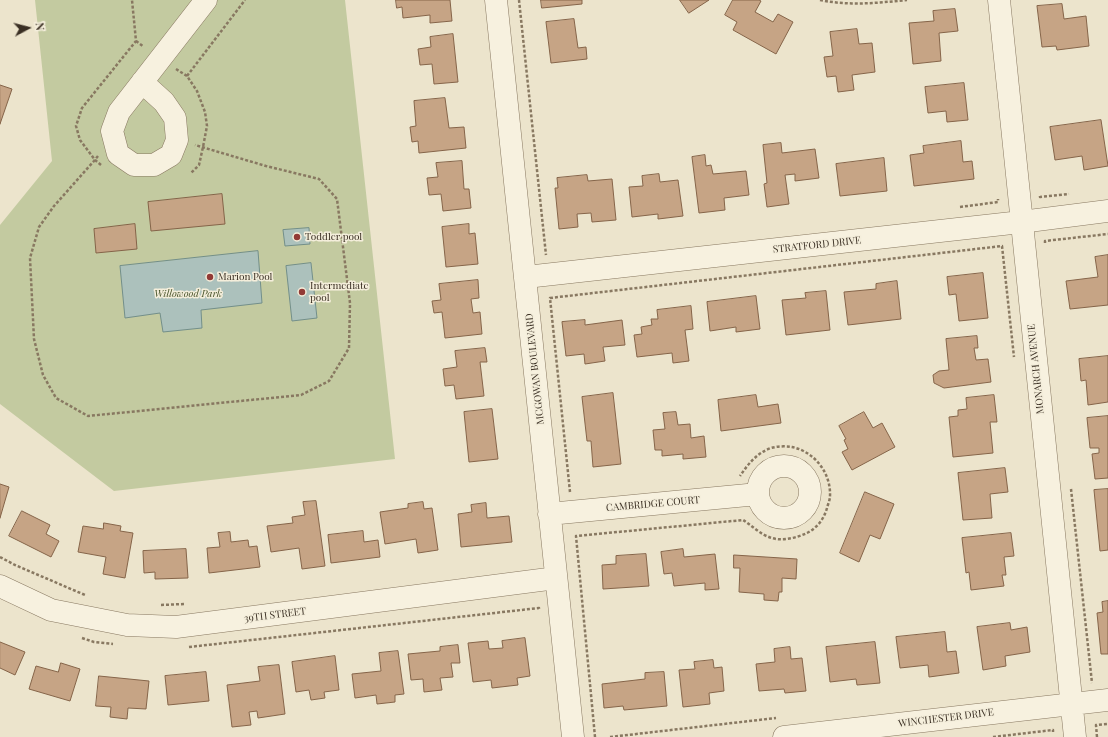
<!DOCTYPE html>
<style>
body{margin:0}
#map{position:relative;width:1108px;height:737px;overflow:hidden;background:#ece4cc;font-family:"Playfair Display",serif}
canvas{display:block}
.north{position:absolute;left:8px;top:8px;width:40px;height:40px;-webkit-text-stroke:3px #f4eedb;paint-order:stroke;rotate:83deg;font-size:11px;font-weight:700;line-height:16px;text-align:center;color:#3a2f23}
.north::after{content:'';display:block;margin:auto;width:14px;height:18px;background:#3a2f23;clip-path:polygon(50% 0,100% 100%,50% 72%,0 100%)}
</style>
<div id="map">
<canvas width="1108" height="737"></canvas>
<div class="north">N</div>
</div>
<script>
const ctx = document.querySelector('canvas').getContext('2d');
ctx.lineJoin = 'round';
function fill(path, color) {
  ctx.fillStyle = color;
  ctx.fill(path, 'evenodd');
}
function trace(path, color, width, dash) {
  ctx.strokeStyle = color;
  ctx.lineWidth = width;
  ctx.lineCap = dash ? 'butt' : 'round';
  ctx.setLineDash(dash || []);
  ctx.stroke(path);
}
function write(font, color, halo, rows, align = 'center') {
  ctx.font = font + ' "Playfair Display",serif';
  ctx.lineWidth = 3;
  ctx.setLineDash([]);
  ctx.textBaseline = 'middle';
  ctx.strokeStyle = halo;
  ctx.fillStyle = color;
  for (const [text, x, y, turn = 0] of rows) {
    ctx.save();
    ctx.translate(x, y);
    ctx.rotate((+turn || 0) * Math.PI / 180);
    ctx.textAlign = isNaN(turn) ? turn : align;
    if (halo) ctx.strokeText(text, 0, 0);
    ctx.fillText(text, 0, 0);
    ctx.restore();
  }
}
fill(new Path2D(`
 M35,0H345L395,459L114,491L0,404V225L52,161Z`), '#c3caa0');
const water = new Path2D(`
 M309,228L310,244L285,246L283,230Z
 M258,251L262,303L201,310L202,328L163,332L160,313L125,318L120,266Z
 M311,263L317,318L292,321L286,266Z`);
fill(water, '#acc1bc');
trace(water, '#738f8a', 1);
const building = new Path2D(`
 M396,0H450L452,21L430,23V15L403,18L402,7L397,8Z
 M541,0H582V4L542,8Z
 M680,0H709L689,13Z
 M733,0H759L761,1L755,12L773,22L778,14L793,22L776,54L733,30L737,22L725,15Z
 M1062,4L1064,19L1086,16L1089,46L1057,50L1056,46L1042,47L1037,6Z
 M955,9L958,31L939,33L941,61L913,64L909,23L934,21L933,11Z
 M574,19L578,48L586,47L587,59L551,63L546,22Z
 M857,29L859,44L872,43L875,72L852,75L854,90L838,92L836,76L827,77L824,57L833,56L830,32Z
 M453,34L458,82L434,84L432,64L420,65L418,49L431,47L430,37Z
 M964,83L968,120L947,122L946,111L928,113L925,87Z
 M0,85L12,89L0,124Z
 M445,98L449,128L464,127L466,148L419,153L418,141L412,142L410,127L416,126L414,101Z
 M1101,120L1108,166L1084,170L1082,156L1055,160L1050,127Z
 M961,141L963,162L972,161L974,179L914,186L910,155L924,153L923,146Z
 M781,143L782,153L815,149L819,178L795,181V174L785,175L789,204L767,207L764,184L767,183L763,145Z
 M705,155L706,166L711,165L713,174L746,171L749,195L724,198L725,210L699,213L692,157Z
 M884,158L887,191L840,196L836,164Z
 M462,161L464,189H469L471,208L443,211L441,194L429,195L427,178L438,177L436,163Z
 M659,174L660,182L678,180L683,216L658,219V214L632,217L629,187L643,186L642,176Z
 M587,175L588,181L612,179L616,220L592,222L591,213L577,214L578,227L559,229L555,188H558L557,178Z
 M222,194L225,224L151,231L148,202Z
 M135,224L137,249L96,253L94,229Z
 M469,224V234L475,233L478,264L446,267L442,227Z
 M1108,255V305L1070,309L1066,281L1098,277L1095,257Z
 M983,273L988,318L959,321L956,294L949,295L947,277Z
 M478,280L479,298L471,299L473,313L480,312L482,334L445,338L442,312L434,313L432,301L441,300L439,284Z
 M897,281L901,319L848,325L844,292L876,289V284Z
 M826,291L830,330L786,335L782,300L806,298L805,293Z
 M756,296L760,329L736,332V327L710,331L707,302Z
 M691,306L693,329L685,330L689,361L673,363L672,353L637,357L634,335L642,334L641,327L652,325L651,319H658L657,310Z
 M585,320V325L622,320L625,345L603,347L605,361L585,364L584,354L566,356L562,322Z
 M977,336L978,348H974L976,360L988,359L991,382L944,388L934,383L933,375L939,371L949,370L946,339Z
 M485,348L487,362H480L484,396L456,399L454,385L445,386L443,369L457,367L455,351Z
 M1108,356V402L1088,405L1086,380L1081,381L1079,359Z
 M613,393L621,464L593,467L591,441H587L582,397Z
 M756,395L758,407L778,404L781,423L721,431L718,400Z
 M994,395L997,422H990L993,453L953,457L949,417L958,416V410L967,409L966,398Z
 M492,409L498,459L469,462L464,412Z
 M676,412L678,425L690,424L691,438L704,436L706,457L683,459V454L662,456V450H655L653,430L665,429L663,413Z
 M864,412L873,428L882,423L895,447L852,470L842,452L848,449L844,440L846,439L839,426Z
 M1108,416V478L1095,479L1092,454L1099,453V448H1090L1087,418Z
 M1005,468L1008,492L990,494L992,518L963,520L958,473Z
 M0,484L9,487L0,518Z
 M1108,489V550L1100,551L1094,490Z
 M865,492L894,504L880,539L870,535L859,562L840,553Z
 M316,501L325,566L302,569L299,548L271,552L267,526L293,523L292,517L305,515L303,502Z
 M423,502L424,509L432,508L438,550L418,553L416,539L385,544L380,512L408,508V504Z
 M486,503L487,518L509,516L512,542L461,547L458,514L472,512L471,505Z
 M22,511L50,525L46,534L59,541L51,557L9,536Z
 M104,523L121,526L120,531L133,533L125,578L103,574L106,557L78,552L83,526L103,529Z
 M363,531L364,542L378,540L380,557L331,563L328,535Z
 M230,532L231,542L248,540L249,547L257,546L260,567L209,573L207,548L220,547L218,533Z
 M1011,533L1014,556L1004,557L1006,575H1002L1004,586L971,590L969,572L966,573L962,538Z
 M186,549L188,578L155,579V572L144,573L143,551Z
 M683,549L684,557L715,554L719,589L705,590V583L674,586L672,573L664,574L661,552Z
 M646,554L649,586L603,589L602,565L616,564V556Z
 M734,555L797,559L796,579L782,578V592H779L778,601L764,600V594L739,592L740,568H734Z
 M1108,601V654H1101L1097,613L1103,612L1102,602Z
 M1010,623L1011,630L1027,627L1030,652L1005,656L1006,666L983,670L977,627Z
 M945,632L947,652L956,651L959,673L929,677L928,665L900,668L896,637Z
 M525,638L530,676L517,678L518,685L492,688L491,680L473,682L468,643L488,641L489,649L503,648L502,641Z
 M0,642L25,652L15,675L0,668Z
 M875,642L880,683L857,685L856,679L830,682L826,647Z
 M458,645L460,663H451L453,677L440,678L442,690L424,692L423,679L411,680L408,654L440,651V647Z
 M790,647L791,659L802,658L806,691L785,693L784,689L759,691L756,664L775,662L774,649Z
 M398,651L404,694L395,695V702L377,704L376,695L355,698L352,674L381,671L379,653Z
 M335,656L339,690L324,692L325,698L311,700L309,690L296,692L292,662Z
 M713,660L714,668L722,667L724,691L709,693L710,704L683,707L679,670L695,669L694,662Z
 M61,663L80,669L70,701L29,689L36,666L58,672Z
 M279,665L285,714L258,718L257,711L249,712L251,725L232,727L227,685L260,681L258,667Z
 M206,672L209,701L168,705L165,676Z
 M664,672L667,706L624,710L623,706L604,708L602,684L645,679V673Z
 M99,676L149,681L146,709L128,708L127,719L110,717L111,707L96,706Z`);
fill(building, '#c6a485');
trace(building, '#856449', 1);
const minor = new Path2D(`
 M496,0L573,737
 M999,0L1075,737
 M142,82L164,102L175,118L177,140L171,155L154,165H134L118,154L112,131L119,112L206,0
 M526,277L1021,222L1108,211
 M758 492a26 26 0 1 1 52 0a26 26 0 1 1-52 0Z
 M549,514L758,494
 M0,586L51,610L127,625L176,627L556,578
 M784,737L1108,700`);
trace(minor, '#887861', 23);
trace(new Path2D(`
 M519,0L546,255
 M820,0C849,6 877,3 907,0
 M136,41L144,47
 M176,69L187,76L197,91L205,112L207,126L203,147L199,165L191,173
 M187,76L245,0
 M98,156L94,161L54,206L39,227L30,258L34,339L43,375L56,398L88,416L301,395L329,381L349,348L350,303L337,199L319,179L266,166L195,145
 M101,165L95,160L80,140L76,126L82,108L136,41L132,0
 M1040,196V197L1069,194
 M960,207L998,202V199
 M1045,243V241L1108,234
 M1071,489L1092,683
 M570,492L550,298L1002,246L1014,357
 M0,557L15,565L85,595
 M161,605L184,604
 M82,638L94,642L113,644
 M189,647L539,608V610
 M595,737L576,536L743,520C751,525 760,534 769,537C781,542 796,538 807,533C817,528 824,519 827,508C828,504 830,500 830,496C831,473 815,452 792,447C786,446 778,446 771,448C757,453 748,464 740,476
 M610,737L776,718
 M993,737L1053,730V732
 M1097,737L1096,725L1108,724`), '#887861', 2.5, [3, 2]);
trace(minor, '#f7f1df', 22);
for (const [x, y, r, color] of [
 [297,237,4,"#923a36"],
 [210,277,4,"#923a36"],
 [302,292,4,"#923a36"]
]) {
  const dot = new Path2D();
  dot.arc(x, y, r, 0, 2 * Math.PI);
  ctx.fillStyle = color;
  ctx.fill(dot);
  trace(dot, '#f4eedb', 1.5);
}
write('10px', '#3a2f23', '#f4eedb', [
 ["Toddler pool",305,237],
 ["Marion Pool",218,277],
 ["Intermediate",310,286],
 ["pool",310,298]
], 'left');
write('10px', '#3a2f23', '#f4eedb', [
 ["STRATFORD DRIVE",817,245,-6],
 ["MCGOWAN BOULEVARD",535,369,-96],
 ["MONARCH AVENUE",1036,369,-96],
 ["CAMBRIDGE COURT",653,504,-5],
 ["39TH STREET",275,615,-7],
 ["WINCHESTER DRIVE",946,718,-7]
]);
write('italic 10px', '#48542b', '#f4eedb', [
 ["Willowood Park",188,294]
]);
</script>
